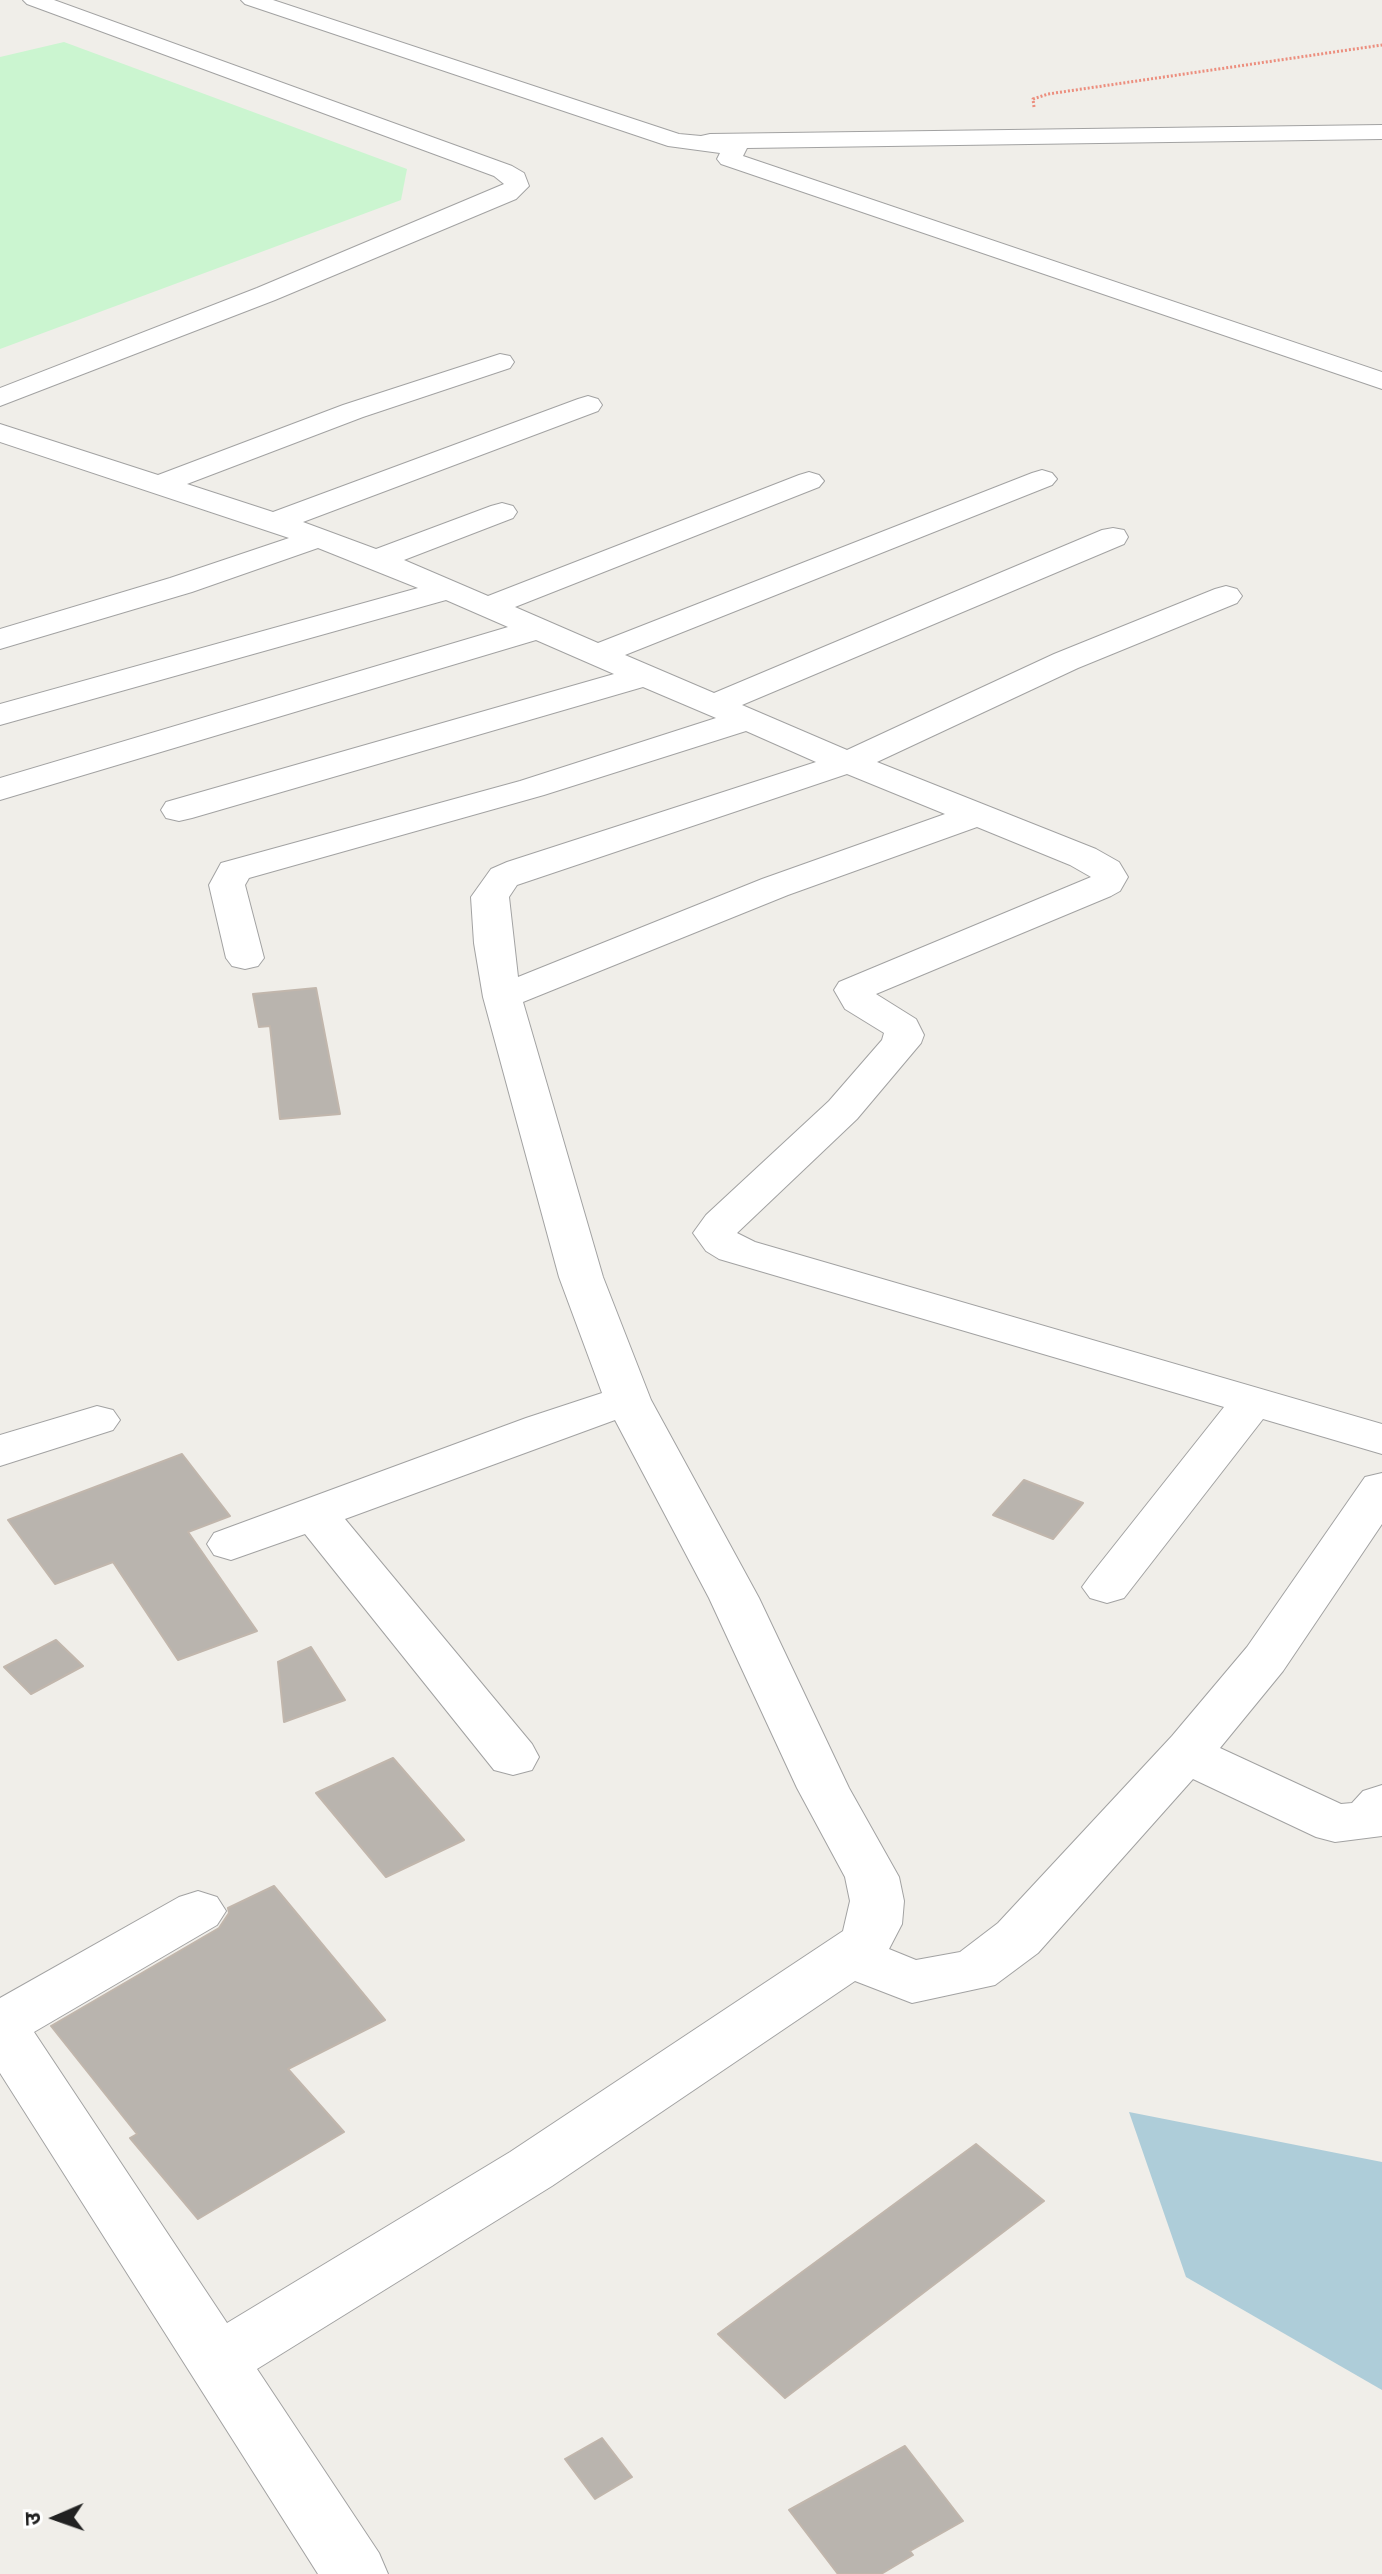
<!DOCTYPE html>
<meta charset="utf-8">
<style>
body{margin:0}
#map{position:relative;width:1382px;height:2574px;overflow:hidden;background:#f0eee9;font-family:Lato,"Noto Sans Devanagari",sans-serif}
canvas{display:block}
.north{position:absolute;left:16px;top:2478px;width:80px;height:80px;-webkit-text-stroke:6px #fff;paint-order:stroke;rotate:268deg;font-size:22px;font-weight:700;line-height:32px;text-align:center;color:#212121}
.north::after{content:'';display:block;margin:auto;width:28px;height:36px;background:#212121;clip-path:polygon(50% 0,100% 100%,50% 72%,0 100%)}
</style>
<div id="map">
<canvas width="1382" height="2574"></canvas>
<div class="north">उ</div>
</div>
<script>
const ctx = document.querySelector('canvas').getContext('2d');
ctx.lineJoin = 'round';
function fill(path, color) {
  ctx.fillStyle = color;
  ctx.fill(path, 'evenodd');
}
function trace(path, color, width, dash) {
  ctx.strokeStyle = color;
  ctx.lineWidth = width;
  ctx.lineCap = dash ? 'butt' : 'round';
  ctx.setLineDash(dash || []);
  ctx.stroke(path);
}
fill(new Path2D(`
 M64,42L407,169L401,200L0,349V57Z`), '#cbf5d0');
fill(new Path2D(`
 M1129,2112L1382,2162V2390L1186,2277Z`), '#aecdd9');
const building = new Path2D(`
 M316,988L340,1114L280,1119L270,1026L259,1027L253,994Z
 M182,1454L230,1516L188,1532L257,1631L178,1660L113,1562L55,1584L8,1520Z
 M1024,1480L1083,1503L1053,1539L993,1515Z
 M56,1640L83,1666L31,1694L4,1667Z
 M311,1647L345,1700L284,1722L278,1662Z
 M393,1758L464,1840L386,1877L316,1793Z
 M274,1886L385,2020L288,2069L344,2132L198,2219L130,2138L137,2134L51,2026L219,1928L229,1913L228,1908Z
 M976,2144L1044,2201L785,2398L718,2334Z
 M602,2438L632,2477L595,2499L565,2459Z
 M905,2446L963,2521L910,2551L913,2555L881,2574H838L789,2510Z`);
fill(building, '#b9b4ae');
trace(building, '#c1b6ac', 2);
const minor = new Path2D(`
 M23,0H54L512,166L524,173L529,186L516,199L275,300L0,406V388L257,288L504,184L494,176L27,4Z
 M241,0H273L679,134L701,136L710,134L1382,125V139L747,148L743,156L1382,372V389L721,164L717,159L720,153L668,146L245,4Z
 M500,354L510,356L514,362L510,368L363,417L187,484L273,512L578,399L588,396L598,399L602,405L598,411L303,522L376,549L491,506L502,503L513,506L517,512L513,518L404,560L488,596L799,475L809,472L819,475L824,481L819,487L515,607L598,643L1032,473L1042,470L1052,473L1057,479L1052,485L625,655L714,693L1102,530L1113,528L1124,530L1128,537L1124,544L742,705L847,750L1054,654L1215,589L1226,586L1237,589L1242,596L1237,603L1078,668L877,762L1096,849L1119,862L1128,877L1120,891L1111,896L876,994L916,1019L924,1035L921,1043L857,1119L737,1233L755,1242L1382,1424V1454L1263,1419L1124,1598L1107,1603L1090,1598L1082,1587L1090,1576L1224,1407L719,1259L706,1251L693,1233L706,1215L829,1101L882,1040L884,1033L845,1009L834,990L839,982L1091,877L1070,865L977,827L788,895L523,1002L603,1277L651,1400L759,1598L849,1788L899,1877L904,1901L902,1924L889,1949L916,1960L960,1952L998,1923L1172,1736L1247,1647L1365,1477L1382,1473V1524L1283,1671L1220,1748L1341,1804L1352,1803L1363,1791L1382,1785V1836L1335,1842L1316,1837L1193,1779L1038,1953L995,1985L912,2003L855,1981L552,2186L257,2369L379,2553L388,2574H318L0,2073V1998L179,1897L198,1891L217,1897L226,1911L217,1925L34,2032L227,2323L510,2152L843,1931L850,1901L845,1877L797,1788L709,1598L615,1420L345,1519L532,1744L539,1757L532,1770L513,1775L494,1770L305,1534L231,1560L214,1555L207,1544L214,1533L526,1418L602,1393L559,1277L483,997L474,943L471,897L491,869L507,862L816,762L746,731L544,795L249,878L245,885L264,958L258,966L245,969L232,966L226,958L209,885L221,863L520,781L716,718L643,687L192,818L179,821L166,818L161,810L166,802L614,674L536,640L0,800V778L508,627L446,600L0,725V704L418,588L318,548L192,592L0,649V629L170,578L289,538L0,442V424L158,475L343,405ZM847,774L945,814L762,879L518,977L509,897L517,885Z
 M97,1406L113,1410L120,1420L113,1430L0,1466V1435Z`);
trace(minor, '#a2a2a2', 2);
trace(new Path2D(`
 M1034,107L1033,99L1048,94L1382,45`), '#ec8e7e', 3, [2, 2]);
fill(minor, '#fff');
</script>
